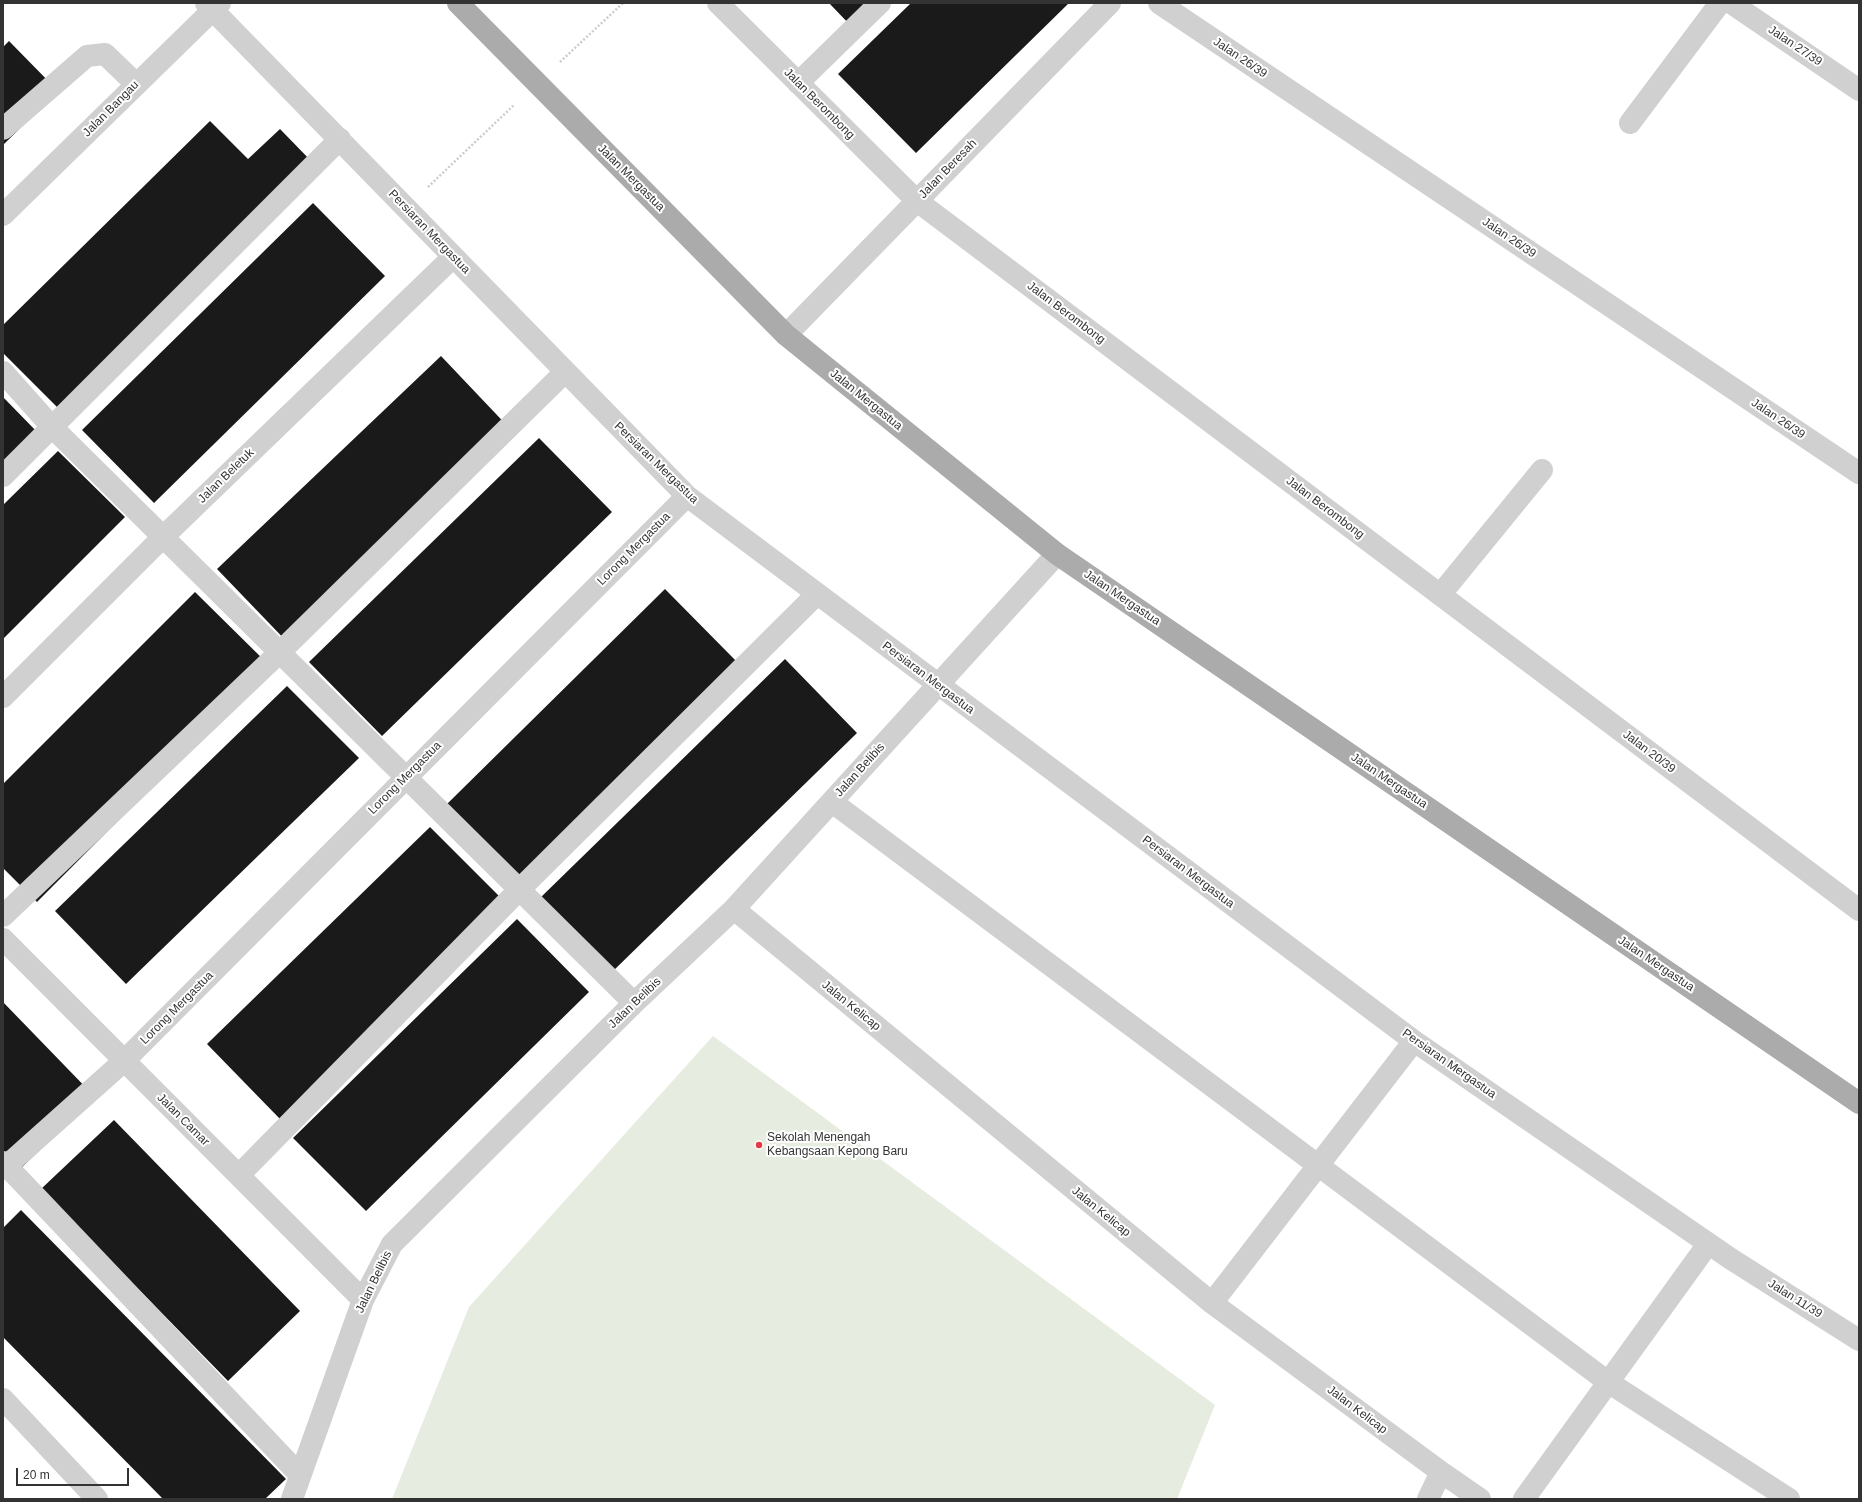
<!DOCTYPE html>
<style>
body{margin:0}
#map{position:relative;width:1862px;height:1502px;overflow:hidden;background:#fff;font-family:Arial,sans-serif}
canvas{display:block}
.frame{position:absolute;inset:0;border:4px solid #333;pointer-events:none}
.scale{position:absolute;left:16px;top:1468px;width:113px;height:18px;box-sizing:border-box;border:2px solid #333;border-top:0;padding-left:5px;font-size:12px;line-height:14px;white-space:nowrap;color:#333;-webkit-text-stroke:3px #fff;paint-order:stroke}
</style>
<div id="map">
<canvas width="1862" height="1502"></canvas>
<div class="frame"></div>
<div class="scale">20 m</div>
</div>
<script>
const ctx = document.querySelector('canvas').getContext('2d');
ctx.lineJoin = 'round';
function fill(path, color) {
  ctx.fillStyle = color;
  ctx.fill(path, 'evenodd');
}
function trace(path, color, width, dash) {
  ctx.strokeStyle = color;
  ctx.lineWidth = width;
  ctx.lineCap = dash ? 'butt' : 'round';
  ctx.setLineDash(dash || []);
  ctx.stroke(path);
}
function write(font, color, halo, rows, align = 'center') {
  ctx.font = font + ' Arial,sans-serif';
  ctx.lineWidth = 4;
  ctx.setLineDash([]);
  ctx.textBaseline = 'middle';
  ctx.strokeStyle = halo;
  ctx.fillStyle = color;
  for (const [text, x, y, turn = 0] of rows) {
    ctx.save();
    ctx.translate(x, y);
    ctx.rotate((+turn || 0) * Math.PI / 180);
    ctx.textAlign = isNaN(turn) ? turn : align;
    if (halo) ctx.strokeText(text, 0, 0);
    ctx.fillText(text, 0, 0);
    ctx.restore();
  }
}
fill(new Path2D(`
 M713,1036L1215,1405L1177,1499H392L469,1307Z`), '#e6ecdf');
fill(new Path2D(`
 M829,3H877L852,27Z
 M911,3H1069L916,153L838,74Z
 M9,41L58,91L3,145V47Z
 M210,121L248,159L280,129L314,164L62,412L3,353V325Z
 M313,203L385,276L154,503L82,430Z
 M441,356L515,434L292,647L217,569Z
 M3,397L39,434L3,470Z
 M539,438L612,512L382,736L309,662Z
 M58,451L125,517L3,639V505Z
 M665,589L741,666L522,881L446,805Z
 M195,592L271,667L37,902L3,868V784Z
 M785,659L857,733L611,973L539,899Z
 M287,686L359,758L126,984L55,911Z
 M430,827L505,902L280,1119L207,1044Z
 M517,919L589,992L366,1211L293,1138Z
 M3,1002L95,1097L19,1170L3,1154Z
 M114,1120L300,1311L228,1381L41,1189Z
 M21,1210L286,1479L265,1499H163L3,1337V1228Z`), '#1a1a1a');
trace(new Path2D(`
 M560,62L623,3
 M428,187L514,105`), '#cdcdcd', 2.5, [2, 2]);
trace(new Path2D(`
 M206,3L687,496L1414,1041L1731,1259L1859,1340
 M718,3L917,201L1859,910
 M1159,3L1859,473
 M1731,3L1859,90
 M798,83L880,3
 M1630,123L1720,3
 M3,129L87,56L105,54L136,84
 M3,215L220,3
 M786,335L1110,3
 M3,372L52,427L634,1003
 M3,476L340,139
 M1440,595L1542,470
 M3,697L163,537L453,257
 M832,802L1608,1382L1789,1499
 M734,909L1212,1303L1441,1472L1480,1499
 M3,916L280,652L565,372
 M3,939L363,1300
 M3,1162L300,1475
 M3,1169L124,1061L687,496
 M239,1175L520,889L817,594
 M1212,1303L1414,1041
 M3,1399L97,1499
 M292,1499L363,1300L392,1244L634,1003L734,909L1057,554
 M1428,1499L1441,1472
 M1524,1499L1708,1244`), '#d0d0d0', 22);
trace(new Path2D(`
 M458,3L786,335L1057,554L1859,1103`), '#ababab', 22);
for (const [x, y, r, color] of [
 [759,1145,4,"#e63946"]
]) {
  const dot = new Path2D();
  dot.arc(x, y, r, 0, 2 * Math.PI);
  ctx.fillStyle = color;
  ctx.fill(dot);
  trace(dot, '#fff', 1.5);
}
write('12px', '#333', '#fff', [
 ["Jalan 27/39",1795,46,34],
 ["Jalan 26/39",1240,58,34],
 ["Jalan Berombong",819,104,45],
 ["Jalan Bangau",111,109,-45],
 ["Jalan Beresah",948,169,-46],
 ["Jalan Mergastua",631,178,45],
 ["Persiaran Mergastua",429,232,46],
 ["Jalan 26/39",1509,238,34],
 ["Jalan Berombong",1066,313,37],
 ["Jalan Mergastua",866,400,39],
 ["Jalan 26/39",1778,419,34],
 ["Persiaran Mergastua",656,463,44],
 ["Jalan Beletuk",226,476,-44],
 ["Jalan Berombong",1325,508,37],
 ["Lorong Mergastua",634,549,-45],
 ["Jalan Mergastua",1122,598,34],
 ["Persiaran Mergastua",928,678,37],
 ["Jalan 20/39",1649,752,37],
 ["Jalan Belibis",860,770,-48],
 ["Lorong Mergastua",405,778,-45],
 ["Jalan Mergastua",1389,781,34],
 ["Persiaran Mergastua",1188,872,37],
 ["Jalan Mergastua",1656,964,34],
 ["Jalan Belibis",635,1003,-44],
 ["Jalan Kelicap",851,1006,39],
 ["Lorong Mergastua",177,1008,-45],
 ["Persiaran Mergastua",1449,1064,35],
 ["Jalan Camar",183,1120,45],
 ["Jalan Kelicap",1101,1212,39],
 ["Jalan Belibis",374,1282,-64],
 ["Jalan 11/39",1795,1299,32],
 ["Jalan Kelicap",1357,1410,37]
]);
write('12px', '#333', '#fff', [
 ["Sekolah Menengah",767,1138],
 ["Kebangsaan Kepong Baru",767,1152]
], 'left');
</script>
